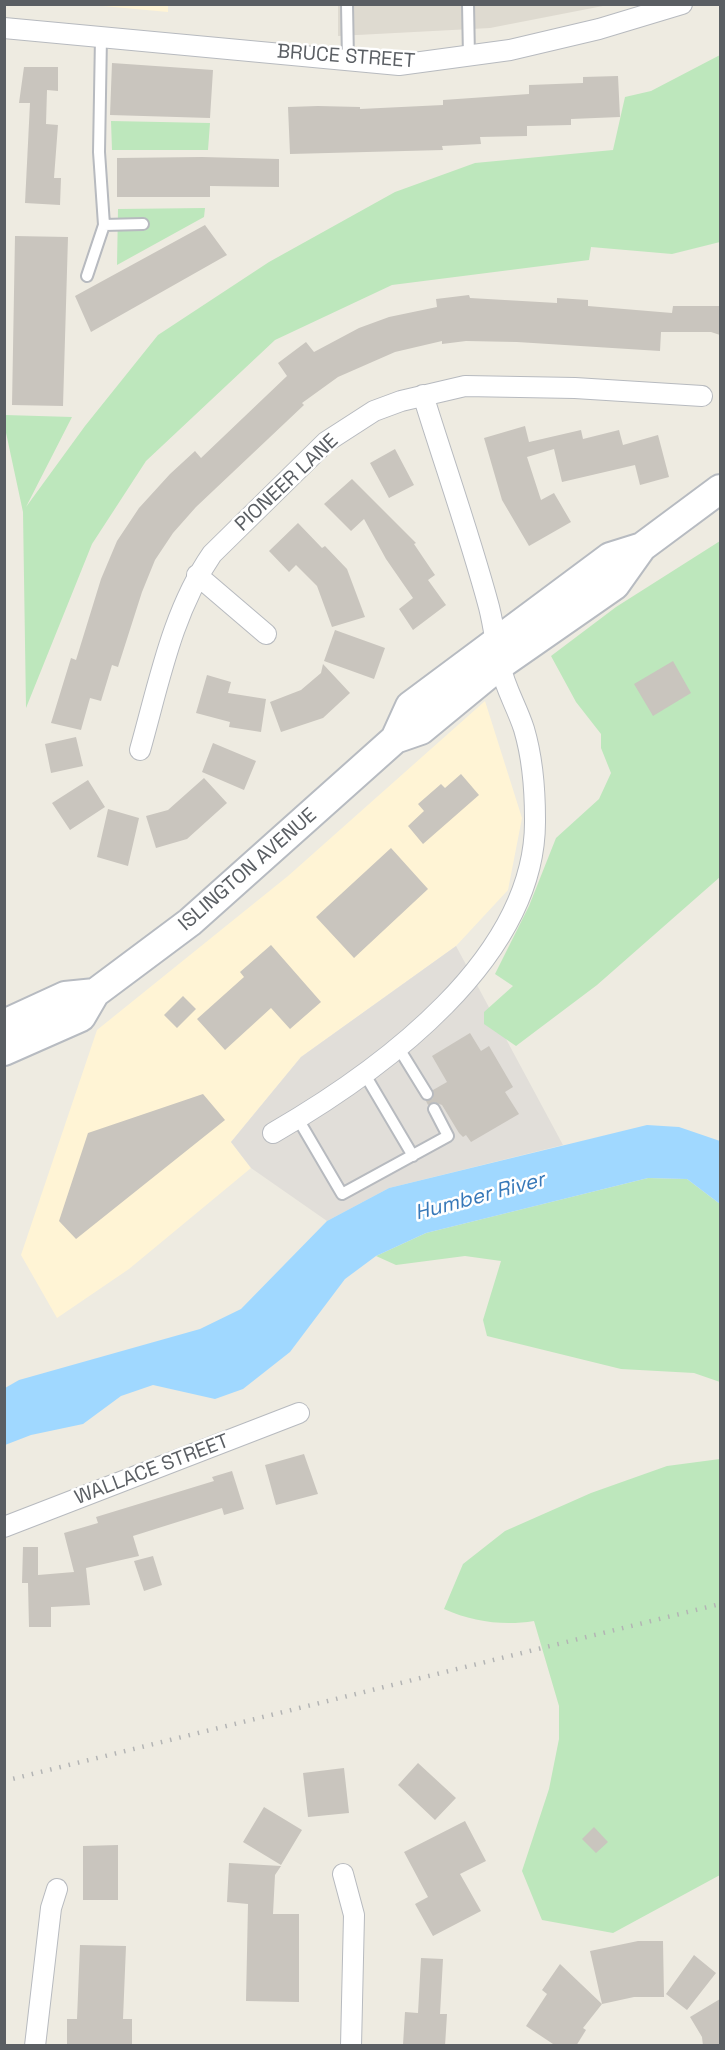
<!DOCTYPE html>
<style>
body{margin:0}
#map{position:relative;width:725px;height:2050px;overflow:hidden;background:#eeebe1;font-family:"Space Grotesk",sans-serif}
canvas{display:block}
.frame{position:absolute;inset:0;border:6px solid #5a5e63;pointer-events:none}
</style>
<div id="map">
<canvas width="725" height="2050"></canvas>
<div class="frame"></div>
</div>
<script>
const ctx = document.querySelector('canvas').getContext('2d');
ctx.lineJoin = 'round';
function fill(path, color) {
  ctx.fillStyle = color;
  ctx.fill(path, 'evenodd');
}
function trace(path, color, width, dash) {
  ctx.strokeStyle = color;
  ctx.lineWidth = width;
  ctx.lineCap = dash ? 'butt' : 'round';
  ctx.setLineDash(dash || []);
  ctx.stroke(path);
}
function write(font, color, halo, rows, align = 'center') {
  ctx.font = font + ' "Space Grotesk",sans-serif';
  ctx.lineWidth = 5;
  ctx.setLineDash([]);
  ctx.textBaseline = 'middle';
  ctx.strokeStyle = halo;
  ctx.fillStyle = color;
  for (const [text, x, y, turn = 0] of rows) {
    ctx.save();
    ctx.translate(x, y);
    ctx.rotate((+turn || 0) * Math.PI / 180);
    ctx.textAlign = isNaN(turn) ? turn : align;
    if (halo) ctx.strokeText(text, 0, 0);
    ctx.fillText(text, 0, 0);
    ctx.restore();
  }
}
fill(new Path2D(`
 M92,5H168V12Z
 M485,701L522,818L508,890L456,946L301,1057L231,1142L251,1168L129,1269L57,1318L21,1255L97,1030L288,876Z`), '#fff4d5');
fill(new Path2D(`
 M456,946L563,1145L389,1188L327,1221L251,1168L231,1142L301,1057Z`), '#e1ded9');
fill(new Path2D(`
 M338,5H608L490,28L338,36Z`), '#dedad0');
fill(new Path2D(`
 M720,55V242L672,254L591,247L589,260L392,285L275,340L146,461L92,544L26,708L23,512L5,428V415L72,417L26,507L85,426L158,335L269,262L395,192L475,163L613,150L625,97L651,91Z
 M111,121L210,123L208,150H112Z
 M205,208L204,217L117,265L118,209Z
 M720,541V877L597,985L516,1046L484,1024V1012L513,986L495,974L529,906L556,838L599,799L611,773L601,748V734L576,702L551,656L616,607Z
 M648,1178L687,1179L720,1204V1382L694,1373L621,1369L487,1336L483,1320L501,1261L465,1256L396,1265L376,1256L426,1233Z
 M720,1459V1875L613,1933L542,1920L522,1871L549,1789L559,1739V1706L534,1621C504,1626 473,1622 444,1609L463,1564L505,1531L591,1493L667,1466Z`), '#bde7bc');
fill(new Path2D(`
 M647,1125L679,1127L720,1141V1204L687,1179L648,1178L426,1233L376,1256L345,1279L290,1352L243,1389L215,1399L153,1385L121,1396L83,1424L31,1435L5,1445V1388L19,1380L200,1329L241,1309L327,1221L389,1188Z`), '#a0d8ff');
fill(new Path2D(`
 M112,63L213,70L210,118L110,115Z
 M24,67H58V91L47,90L46,124L58,125L54,178H61L60,205L25,203L30,103H19Z
 M618,76L620,117L571,119V125L527,126V136L480,137L481,144L442,146L443,150L290,154L288,107L318,106L360,107V109L443,105V100L529,94V85L583,83V77Z
 M202,157L279,159V187L210,186V197H117V158Z
 M205,225L227,255L91,332L75,296Z
 M15,236L68,237L63,406L12,405Z
 M469,295L470,298L557,303V298L588,300V306L672,313L673,306H720V335L711,332H661L660,351L517,342L466,341L442,344V341L395,352L338,377L302,403L304,405L196,507L173,533L155,560L142,592L118,667L112,665L101,701L90,698L81,730L51,723L71,658L76,660L101,579L117,541L139,508L170,474L195,451L201,458L287,376L278,363L306,342L314,352L359,328L389,317L437,307L436,299Z
 M525,426L529,442L581,430L583,439L619,430L623,445L658,435L669,477L640,485L635,465L562,482L554,449L527,457L541,500L554,493L571,522L529,546L502,500L484,438Z
 M395,449L414,485L389,498L370,463Z
 M352,479L416,543L414,544L435,575L428,580L446,605L413,630L399,609L413,598L386,559L364,519L351,531L324,504Z
 M298,523L322,548L325,546L347,569L365,617L332,627L317,586L296,565L289,572L269,551Z
 M335,630L385,648L374,679L324,661Z
 M673,661L691,693L653,716L634,684Z
 M323,664L350,693L323,718L281,732L270,702L301,690L321,673Z
 M207,675L231,682L228,693L266,699L261,732L229,727L230,722L196,713Z
 M76,737L83,766L51,773L45,744Z
 M213,743L256,761L244,790L202,772Z
 M461,774L479,795L423,844L408,826L424,811L418,804L441,784L445,788Z
 M204,778L227,803L187,839L156,848L146,816L168,810Z
 M88,780L105,807L70,830L52,803Z
 M108,809L139,818L128,866L97,857Z
 M391,848L428,889L354,958L316,917Z
 M271,945L321,1002L290,1029L271,1008L225,1050L197,1019L244,977L240,972Z
 M183,996L196,1009L177,1028L164,1015Z
 M470,1033L481,1051L489,1046L513,1087L505,1092L519,1114L471,1142L466,1135L463,1137L459,1133L442,1105L434,1102L428,1105L426,1101L433,1098V1090L447,1082L432,1056Z
 M203,1094L225,1120L76,1239L59,1221L88,1133Z
 M304,1454L318,1494L276,1505L265,1465Z
 M232,1471L244,1509L224,1515L222,1508L133,1536L139,1556L86,1568L90,1605L51,1607V1627H29L28,1583H22L23,1547H38V1575L74,1572L64,1533L98,1523L96,1517L214,1481L212,1477Z
 M153,1556L162,1585L144,1591L134,1561Z
 M418,1763L456,1798L435,1820L398,1785Z
 M344,1768L349,1813L308,1817L303,1773Z
 M264,1807L302,1830L281,1865L243,1842Z
 M465,1821L486,1861L460,1874L481,1911L433,1936L415,1904L428,1897L404,1852Z
 M594,1827L608,1842L596,1853L582,1839Z
 M118,1845V1900H83V1846Z
 M229,1863L281,1866L275,1875L273,1914H299V2002L246,2001L248,1904L227,1902Z
 M638,1941H663L664,1997H634L602,2004L590,1951Z
 M80,1945L126,1946L123,2019H132V2046H67V2019H77Z
 M694,1955L716,1973L687,2010L666,1994Z
 M421,1958L443,1959L440,2014H447L445,2046L403,2045L405,2012L418,2013Z
 M560,1964L602,2004L583,2028L586,2030L576,2046H556L526,2026L547,1994L542,1990Z
 M720,1999V2046H703L702,2037L690,2017Z`), '#c9c5be');
const service = new Path2D(`
 M347,4L348,61
 M468,4L469,57
 M104,225L143,224
 M87,276L104,225L99,152L101,37
 M398,1047L427,1094
 M364,1073L413,1156
 M298,1119L342,1194L448,1136L434,1109`);
const minor = new Path2D(`
 M4,28L399,65L510,50L599,29L682,4
 M197,575L266,634
 M140,750C159,683 172,612 212,554L326,442L374,411L401,401L465,386L575,388L702,396
 M273,1133C380,1071 537,958 535,819C535,791 532,756 524,729C517,707 505,688 500,665C496,646 494,627 489,607C470,536 445,466 423,395
 M4,1527L299,1413
 M343,1874L354,1915L351,2046
 M35,2046L51,1908L57,1889`);
const secondary = new Path2D(`
 M395,739L410,706L610,557L642,547
 M4,1024L65,996L95,993
 M4,1051L81,1017L95,993L190,922L395,739L421,730L500,665L615,585L642,547L720,489`);
trace(service, '#b7babf', 14);
trace(minor, '#b7babf', 22);
trace(secondary, '#b7bbc1', 32);
trace(service, '#fff', 10);
trace(minor, '#fff', 20);
trace(secondary, '#fff', 28);
trace(new Path2D(`
 M4,1781L720,1604`), '#b3b4b4', 4.5, [1.5, 8]);
write('20px', '#5a5e63', '#fff', [
 ["BRUCE STREET",346,57,4],
 ["PIONEER LANE",287,483,-43],
 ["ISLINGTON AVENUE",248,870,-41],
 ["WALLACE STREET",152,1470,-21]
]);
write('italic 21px', '#3778b8', '#fff', [
 ["Humber River",480,1197,-15]
]);
</script>
